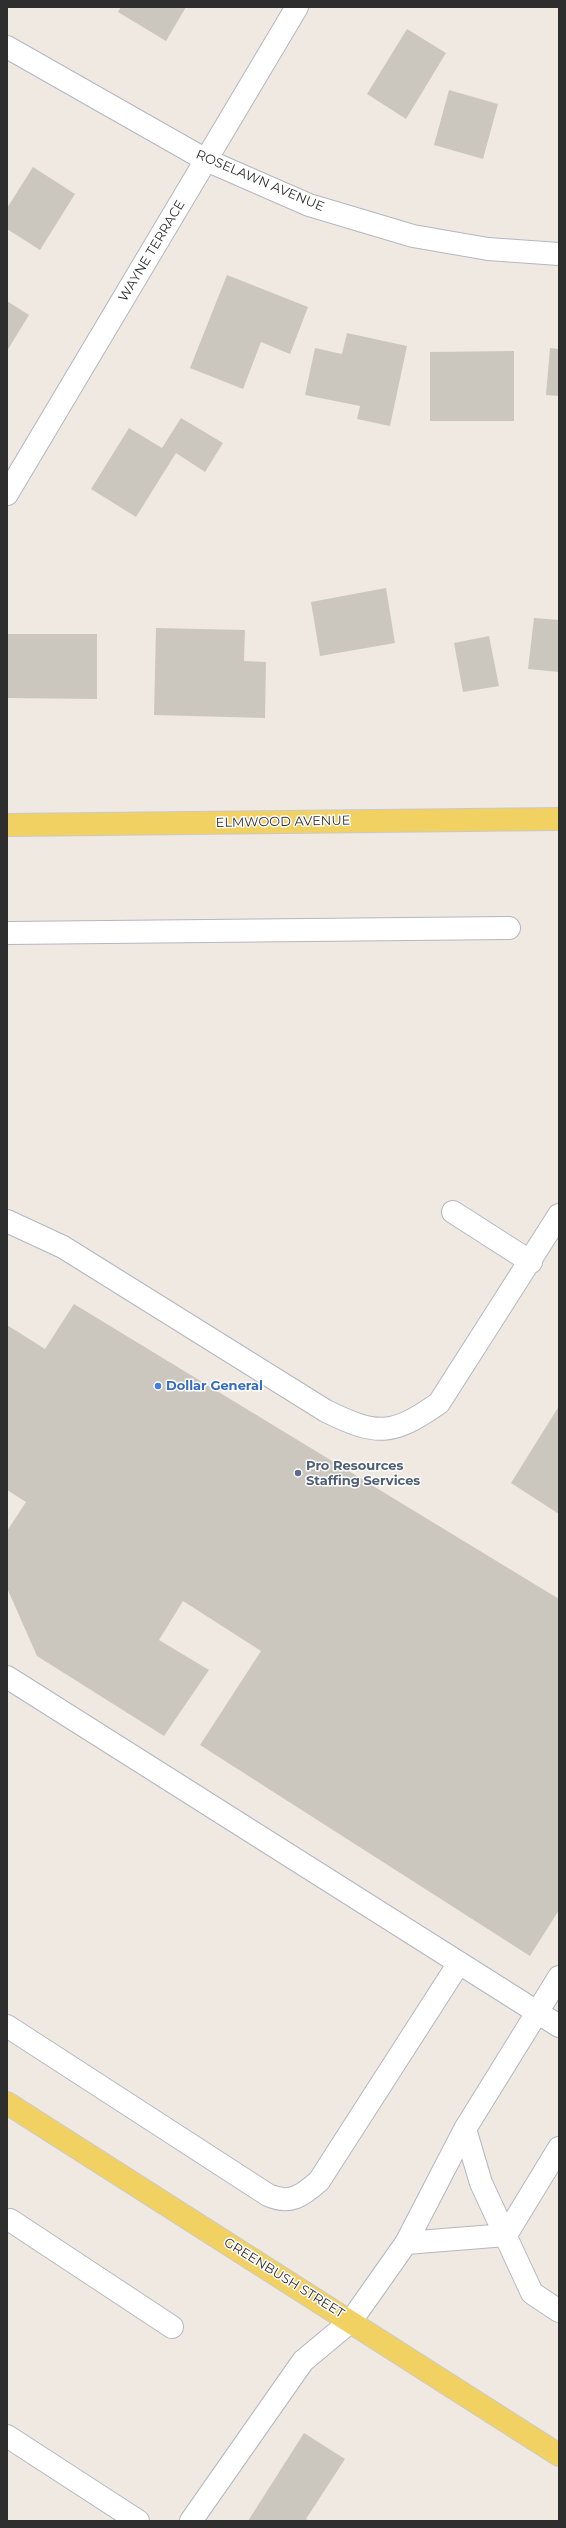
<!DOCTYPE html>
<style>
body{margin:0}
#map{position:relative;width:566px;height:2528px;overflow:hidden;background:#efe9e1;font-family:Montserrat,sans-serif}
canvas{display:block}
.frame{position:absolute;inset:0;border:8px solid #2e2e2e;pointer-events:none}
</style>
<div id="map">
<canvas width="566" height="2528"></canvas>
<div class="frame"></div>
</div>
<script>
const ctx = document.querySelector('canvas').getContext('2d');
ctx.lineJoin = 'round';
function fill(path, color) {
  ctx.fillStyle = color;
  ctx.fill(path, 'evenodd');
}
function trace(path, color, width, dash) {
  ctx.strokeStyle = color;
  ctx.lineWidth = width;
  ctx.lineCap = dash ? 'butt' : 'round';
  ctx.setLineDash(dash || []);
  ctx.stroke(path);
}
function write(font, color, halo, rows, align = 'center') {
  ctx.font = font + ' Montserrat,sans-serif';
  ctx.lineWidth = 3;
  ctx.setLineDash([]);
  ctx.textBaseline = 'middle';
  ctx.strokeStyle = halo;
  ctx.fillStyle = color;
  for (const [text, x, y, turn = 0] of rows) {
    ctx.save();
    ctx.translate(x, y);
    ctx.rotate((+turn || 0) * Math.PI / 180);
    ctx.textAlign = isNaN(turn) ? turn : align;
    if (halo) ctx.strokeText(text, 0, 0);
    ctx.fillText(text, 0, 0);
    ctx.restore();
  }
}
fill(new Path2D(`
 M121,7H186L166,41L118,12Z
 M407,29L446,53L406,119L367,94Z
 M449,90L498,104L483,159L434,145Z
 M33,167L75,194L40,250L7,229V208Z
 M227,275L308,307L290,354L261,342L243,389L190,368Z
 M7,301L29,315L7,351Z
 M347,333L407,346L390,426L357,419L360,406L305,395L315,348L342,354Z
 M550,348L559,349V396L546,395Z
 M514,351V421H430V352Z
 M181,418L223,443L205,472L176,453L136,517L91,489L129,428L162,448Z
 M386,588L395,643L320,656L311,602Z
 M534,618L559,620V672L528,669Z
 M156,628L245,630L244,661L266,662L265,718L154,715Z
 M7,634H97V699L7,698Z
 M489,636L499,686L463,692L454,643Z
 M74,1304L559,1599V1910L530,1956L200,1745L261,1651L183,1601L159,1640L209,1670L164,1736L37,1656L7,1588V1531L26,1502L7,1490V1325L45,1349Z
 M559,1406V1514L511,1483Z
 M304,2433L345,2459L306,2519L310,2521H248Z`), '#cbc7bf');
const minor = new Path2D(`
 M7,47L206,160L309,205L413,236L488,249L559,254
 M7,494L297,7
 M7,933L509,928
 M453,1212L531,1262
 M7,1221L63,1247L326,1411C377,1436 392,1436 439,1403L559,1215
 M7,1677L559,2026
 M7,2026L268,2195C290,2205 302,2196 319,2181L459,1963
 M465,2129L481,2183L532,2293L559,2311
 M10,2220L172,2327
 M506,2235L559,2148
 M406,2243L506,2235
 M7,2436L138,2521
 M191,2521L303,2361L351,2321L406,2243L465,2129L559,1977`);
const major = new Path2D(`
 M7,825L559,819
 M7,2103L559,2455`);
trace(minor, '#b4b7c1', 24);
trace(major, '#c9c9c9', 24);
trace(minor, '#fff', 22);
trace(major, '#f2d163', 22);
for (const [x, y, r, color] of [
 [158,1386,4,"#3f7fe0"],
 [298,1473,4,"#5c6f8a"]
]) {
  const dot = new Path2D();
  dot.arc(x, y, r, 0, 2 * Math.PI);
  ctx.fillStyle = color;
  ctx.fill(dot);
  trace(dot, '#fff', 1.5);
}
write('13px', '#2e2e2e', '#fff', [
 ["ROSELAWN AVENUE",260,181,23],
 ["WAYNE TERRACE",152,251,-59],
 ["ELMWOOD AVENUE",283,822,-1],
 ["GREENBUSH STREET",284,2278,32]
]);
write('bold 13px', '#366cbe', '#fff', [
 ["Dollar General",166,1386]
], 'left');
write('bold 13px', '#4e5e75', '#fff', [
 ["Pro Resources",306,1466],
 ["Staffing Services",306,1481]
], 'left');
</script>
